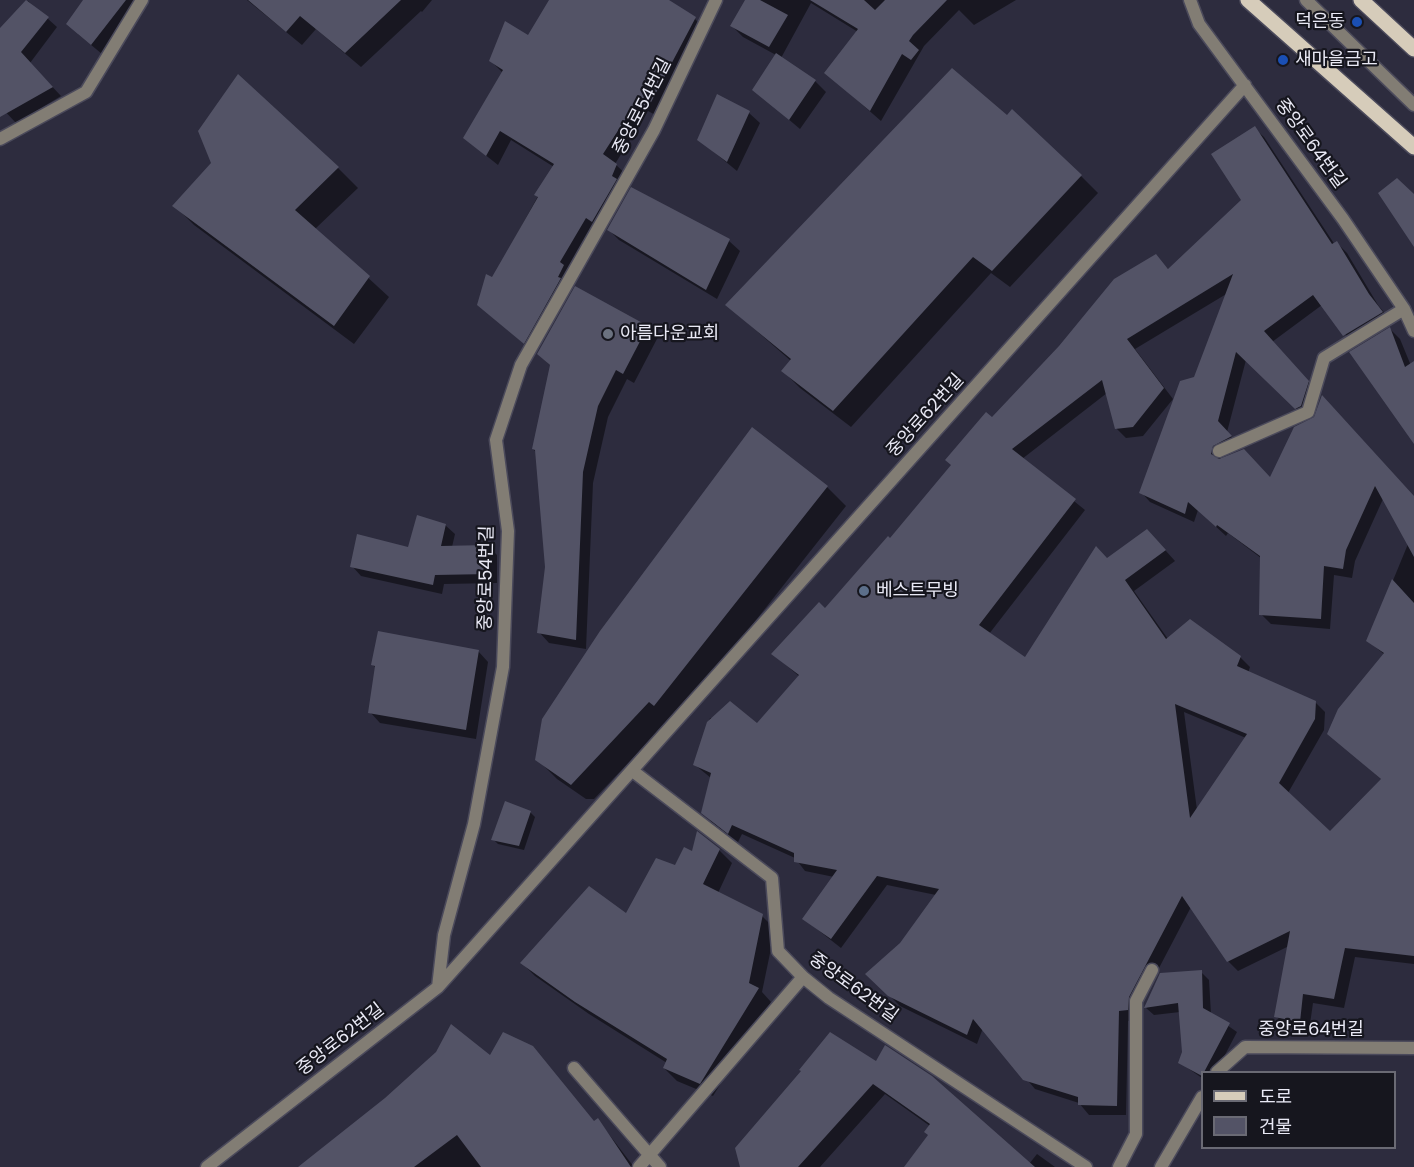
<!DOCTYPE html>
<meta charset="utf-8">
<style>
body{margin:0}
#map{position:relative;width:1414px;height:1167px;overflow:hidden;background:#2d2c3e;font-family:Poppins,"Noto Sans KR",sans-serif}
canvas{display:block}
.legend{position:absolute;left:1201px;top:1071px;width:195px;height:78px;box-sizing:border-box;background:#16161e;border:2px solid #6a6a74;margin:0;padding:8px 10px;list-style:none;font-size:18px;color:#e9e9f5}
.legend li{display:flex;align-items:center;gap:12px;height:30px}
.legend b{width:30px;border:2px solid #6a6a74}
</style>
<div id="map">
<canvas width="1414" height="1167"></canvas>
<ul class="legend">
<li><b style="height:8px;background:#d6ccba"></b>도로</li>
<li><b style="height:16px;background:#535366"></b>건물</li>
</ul>
</div>
<script>
const ctx = document.querySelector('canvas').getContext('2d');
ctx.lineJoin = 'round';
function fill(path, color) {
  ctx.fillStyle = color;
  ctx.fill(path, 'evenodd');
}
function trace(path, color, width, dash) {
  ctx.strokeStyle = color;
  ctx.lineWidth = width;
  ctx.lineCap = dash ? 'butt' : 'round';
  ctx.setLineDash(dash || []);
  ctx.stroke(path);
}
function write(font, color, halo, rows, align = 'center') {
  ctx.font = font + ' Poppins,"Noto Sans KR",sans-serif';
  ctx.lineWidth = 4.5;
  ctx.setLineDash([]);
  ctx.textBaseline = 'middle';
  ctx.strokeStyle = halo;
  ctx.fillStyle = color;
  for (const [text, x, y, turn = 0] of rows) {
    ctx.save();
    ctx.translate(x, y);
    ctx.rotate((+turn || 0) * Math.PI / 180);
    ctx.textAlign = isNaN(turn) ? turn : align;
    if (halo) ctx.strokeText(text, 0, 0);
    ctx.fillText(text, 0, 0);
    ctx.restore();
  }
}
fill(new Path2D(`
 M84,0H143L102,54L78,34Z
 M247,0H432L422,12L421,11L361,67L316,29L302,45Z
 M550,0H666L695,19L706,30L659,117L648,111L615,164L628,176L623,187L627,191L604,232L597,228L568,288L571,290L535,353L478,305L554,167L511,140L498,165L464,138L503,73L491,61L529,37Z
 M747,0H1016L974,25L959,10L924,46L881,121L826,73L858,32L811,3L781,58L815,81L826,92L800,129L754,90L776,55L743,37L732,26Z
 M28,1L57,27L30,63L61,96L16,123L0,106V29Z
 M718,96L749,113L760,123L737,171L698,139Z
 M1254,128L1264,137L1335,245L1337,243L1347,253L1378,305L1392,322L1354,345L1322,305L1272,342L1318,392L1306,418L1246,360L1227,432L1241,446L1222,455L1221,460L1271,479L1295,428L1414,498V964L1355,957L1344,1008L1313,1003L1309,1031L1285,1026L1276,1016L1289,946L1238,971L1228,961L1191,907L1138,1008L1137,1020L1128,1021L1126,1115H1089L1079,1103L1035,1089L983,1028L977,1044L900,1006L868,974L901,944L936,895L887,885L841,948L804,919L834,877L805,871L795,858L742,834L738,842L713,823L703,813L711,778L695,765L710,718L757,725L800,677L773,654L826,610L890,540L992,419L1156,256L1169,270L1243,200ZM1228,293L1195,378L1141,492L1150,502L1194,522L1198,510L1226,536L1228,533L1261,558V614L1271,624L1330,629L1334,575L1352,578L1355,561L1383,499L1408,544L1368,641L1385,655L1329,734L1382,780L1330,833L1288,793L1324,730L1325,712L1315,702L1248,673L1250,667L1240,657L1168,639L1134,591L1175,561L1157,541L1108,560L1025,659L989,634L1085,510L1022,459L1107,393L1116,428L1126,438L1143,436L1173,399L1135,349ZM1184,712L1246,738L1197,810Z
 M338,168L358,188L315,229L389,297L354,344L194,225L174,205Z
 M1081,176L1098,193L1010,287L991,273L851,427L800,388L783,371L791,361L727,305Z
 M632,189L729,241L740,251L717,299L619,240L609,230Z
 M647,327L658,337L634,383L627,379L608,417L593,483L586,649L549,643L539,632L547,567L536,452L533,449L551,366L538,354Z
 M1390,329L1400,339L1414,373V435Z
 M752,429L827,487L846,506L674,724L669,720L594,799H586L557,779L538,760Z
 M445,525L455,534L452,547L488,546L497,555V583L444,584L442,594L361,576L352,566L409,549Z
 M478,651L488,662L476,739L380,723L370,712L376,668L373,665Z
 M530,812L535,817L524,850L498,844L493,839Z
 M719,850L732,863L718,893L762,916L775,929L762,992L771,1002L713,1096L677,1081L664,1068L667,1063L589,1014L535,976L522,963L626,915L675,867L693,854Z
 M1201,972L1209,980L1211,1014L1237,1032L1216,1072H1202V1078L1179,1062L1183,1052L1180,1012L1154,1015L1146,1008Z
 M491,1057L598,1128V1120L634,1167H301Z
 M876,1063L1029,1164L1037,1154L1055,1167H906L930,1136V1126L885,1094L820,1167H742Z`), '#0007');
fill(new Path2D(`
 M26,0L49,17L21,52L53,87L0,117V28Z
 M83,0H126L91,45L66,24Z
 M248,0H401L345,53L300,16L286,32Z
 M549,0H669L696,17L648,108L637,101L603,154L617,164L612,176L617,179L592,222L586,218L560,262L564,265L558,277L561,278L524,344L477,305L486,274L492,277L538,197L534,195L554,164L500,131L486,156L463,138L503,70L489,61L505,21L528,35Z
 M745,0H760L788,15L769,47L730,26Z
 M810,0H864L875,10L885,0H947L913,35L909,41L919,50L911,60L902,54L870,111L824,73L858,29Z
 M776,53L816,80L789,120L752,90Z
 M952,68L1007,115L1012,109L1082,175L992,271L973,257L833,411L781,371L791,359L725,305Z
 M238,74L339,167L295,210L370,276L334,326L172,206L211,163L198,131Z
 M717,94L750,111L727,162L697,140Z
 M1255,126L1332,244L1337,241L1369,294L1383,312L1343,336L1313,295L1264,331L1309,381L1301,406L1295,409L1236,352L1218,421L1232,436L1213,446L1211,454L1219,459L1244,449L1270,477L1294,427L1314,417L1322,395L1414,496V557L1375,486L1346,550L1343,569L1324,566L1321,619L1259,615L1260,556L1217,525L1216,527L1188,502L1185,514L1139,493L1180,381L1194,377L1233,274L1127,339L1164,388L1133,427L1115,429L1102,380L1012,449L1076,499L979,625L1025,657L1096,546L1107,558L1147,529L1166,550L1125,580L1166,639L1190,619L1241,656L1237,666L1316,701L1315,719L1279,783L1330,831L1381,779L1327,734L1338,709L1384,653L1366,641L1392,579L1414,603V956L1345,948L1334,999L1303,994L1300,1022L1274,1017L1290,931L1227,962L1182,896L1129,997L1128,1010L1119,1011L1117,1106L1078,1105V1097L1023,1080L973,1019L967,1035L888,996L865,974L900,943L939,889L877,876L831,939L802,919L837,870L794,862V853L732,825L728,834L701,813L711,773L693,765L707,722L730,701L757,723L799,675L771,654L819,602L825,608L888,536L890,538L951,465L945,460L986,412L992,417L1059,346L1114,279L1156,254L1168,269L1241,200L1211,154ZM1175,704L1247,734L1190,818Z
 M1397,178L1414,194V247L1378,193Z
 M631,187L730,239L706,290L607,230Z
 M575,286L648,326L623,374L616,370L598,406L583,472L576,640L537,633L545,567L535,450L532,449L550,365L537,354Z
 M1390,327L1405,367L1414,361V444L1349,352Z
 M752,427L828,486L654,706L649,702L571,785L535,760L542,719L600,631Z
 M417,515L446,524L441,546L488,545L489,574L435,575L433,585L350,567L357,534L408,547Z
 M378,631L479,650L466,730L368,713L375,666L371,665Z
 M505,801L531,811L519,846L491,840Z
 M697,831L720,849L703,884L763,914L749,983L759,988L700,1084L663,1068L667,1059L575,1002L520,963L589,886L626,913L656,858L675,865L684,847L692,851Z
 M1202,970L1203,1008L1230,1023L1202,1076L1178,1063L1182,1052L1178,1003L1144,1008L1160,973Z
 M451,1024L490,1055L503,1032L533,1046L594,1121L598,1118L631,1167H481L457,1135L414,1167H298L385,1098L436,1052Z
 M830,1032L876,1061L885,1045L932,1076L1035,1167H904L928,1135L924,1132L930,1124L873,1084L798,1167H740L735,1148L801,1071L799,1070Z`), '#535366');
const lane = new Path2D(`
 M1306,0L1414,105`);
const street = new Path2D(`
 M1190,0L1199,24L1343,219L1404,309L1414,331
 M0,139L86,92L142,0
 M1219,451L1308,412L1324,358L1404,309
 M634,772L772,878L778,951L803,977L829,998L1086,1167
 M438,987L444,935L474,824L503,667L508,531L496,440L521,365L654,130L716,0
 M574,1068L660,1167
 M1217,1072L1245,1047L1414,1048
 M207,1167L438,987L1245,85
 M639,1167L803,977
 M1119,1167L1136,1134V1001L1152,970
 M1161,1167L1202,1097`);
const primary = new Path2D(`
 M1248,0L1414,147
 M1361,0L1414,49`);
trace(lane, '#4b4a5b', 15);
trace(street, '#4b4a5b', 15);
trace(primary, '#4b4a5b', 18);
trace(lane, '#827d74', 12);
trace(street, '#827d74', 12);
trace(primary, '#d6ccba', 15);
for (const [x, y, r, color] of [
 [1357,22,6,"#1a4fb4"],
 [1283,60,6,"#1a4fb4"],
 [608,334,6,"#6b7280"],
 [864,591,6,"#5c6f8a"]
]) {
  const dot = new Path2D();
  dot.arc(x, y, r, 0, 2 * Math.PI);
  ctx.fillStyle = color;
  ctx.fill(dot);
  trace(dot, '#16161e', 2);
}
write('18px', '#e9e9f5', '#16161e', [
 ["덕은동",1345,22,"right"],
 ["새마을금고",1295,60],
 ["아름다운교회",620,334],
 ["베스트무빙",876,591]
], 'left');
write('18px', '#e9e9f5', '#16161e', [
 ["중앙로54번길",643,107,-63],
 ["중앙로64번길",1310,144,54],
 ["중앙로62번길",926,416,-48],
 ["중앙로54번길",487,578,-89],
 ["중앙로62번길",853,988,36],
 ["중앙로64번길",1311,1030],
 ["중앙로62번길",341,1040,-38]
]);
</script>
